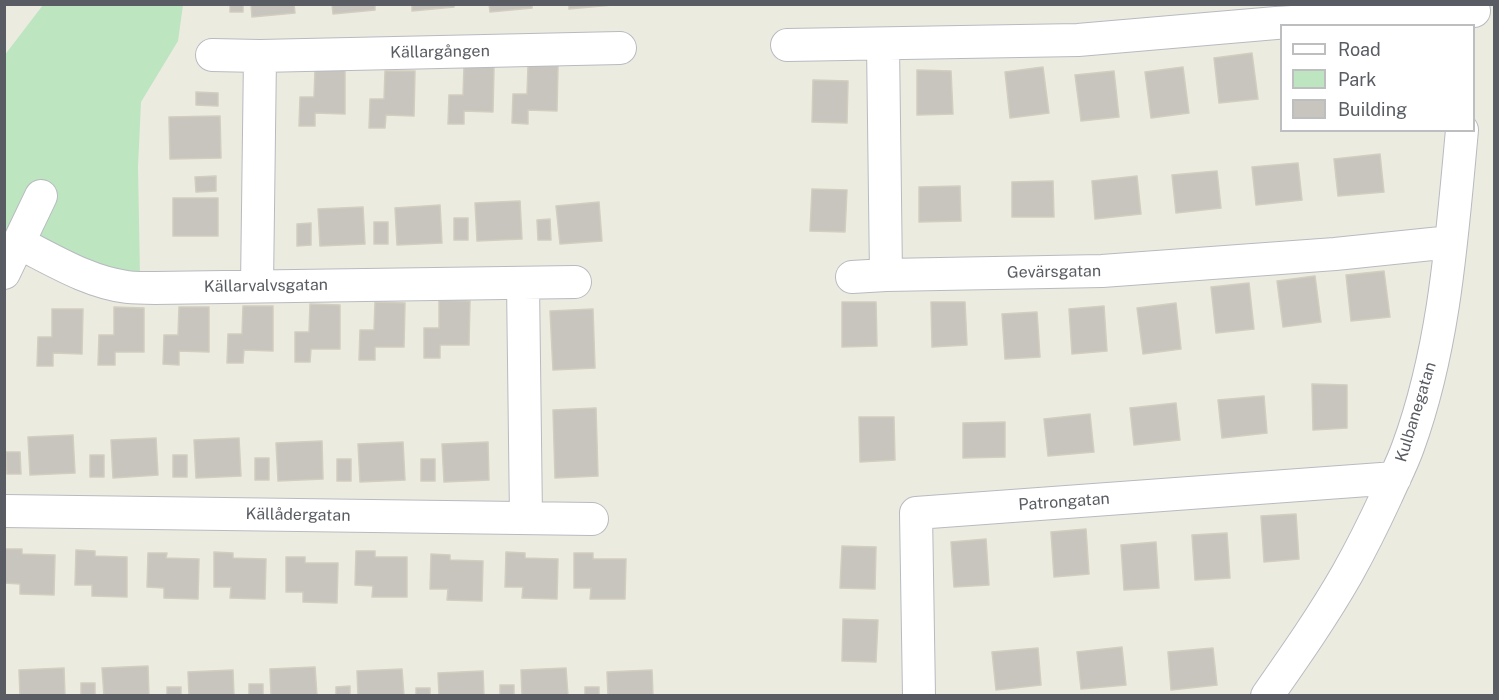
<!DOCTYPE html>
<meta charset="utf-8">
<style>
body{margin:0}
#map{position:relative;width:1499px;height:700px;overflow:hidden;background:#ecebe0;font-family:"Public Sans",sans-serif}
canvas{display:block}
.frame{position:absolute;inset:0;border:6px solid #595c62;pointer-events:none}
.legend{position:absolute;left:1280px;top:24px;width:195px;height:108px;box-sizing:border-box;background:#fff;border:2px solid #bdbec0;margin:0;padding:8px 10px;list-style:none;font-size:18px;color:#595c62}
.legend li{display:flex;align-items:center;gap:12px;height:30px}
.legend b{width:30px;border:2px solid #bdbec0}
</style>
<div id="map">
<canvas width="1499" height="700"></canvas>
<div class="frame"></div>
<ul class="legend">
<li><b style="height:8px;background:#fff"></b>Road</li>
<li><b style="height:16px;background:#bce5c0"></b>Park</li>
<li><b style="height:16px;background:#c7c5be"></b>Building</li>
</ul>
</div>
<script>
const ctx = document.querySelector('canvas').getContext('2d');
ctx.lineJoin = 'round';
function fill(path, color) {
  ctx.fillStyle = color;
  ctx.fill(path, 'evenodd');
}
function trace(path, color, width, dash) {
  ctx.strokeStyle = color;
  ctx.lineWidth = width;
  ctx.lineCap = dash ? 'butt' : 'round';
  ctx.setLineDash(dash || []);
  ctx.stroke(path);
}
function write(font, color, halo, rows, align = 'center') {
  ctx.font = font + ' "Public Sans",sans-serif';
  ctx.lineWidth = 6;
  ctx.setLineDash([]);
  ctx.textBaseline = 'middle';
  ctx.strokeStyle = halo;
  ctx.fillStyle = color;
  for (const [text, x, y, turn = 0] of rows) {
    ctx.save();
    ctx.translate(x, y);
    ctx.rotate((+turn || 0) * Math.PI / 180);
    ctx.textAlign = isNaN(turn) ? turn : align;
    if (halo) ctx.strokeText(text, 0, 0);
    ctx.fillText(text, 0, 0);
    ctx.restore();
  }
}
fill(new Path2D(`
 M43,5H183L178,41L141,102L138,167L140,277L24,240L5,263L4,56Z`), '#bce5c0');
const building = new Path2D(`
 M230,4H243V12H230Z
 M251,4H294L295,13L252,17Z
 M332,4H375V10L333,14Z
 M412,4H454V7L412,11Z
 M489,4H532V8L490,12Z
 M569,4H612V5L569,9Z
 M1252,53L1258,99L1219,103L1214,58Z
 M528,66H558L557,111L528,110V124L512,123L513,94H527Z
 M464,67H494L493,112L464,111V124H448L449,95H463Z
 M1043,67L1049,113L1010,118L1005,72Z
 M1183,67L1189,113L1151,118L1145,72Z
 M315,69H345V114L315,113V126H299L300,97H314Z
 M917,70L951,71L953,114L917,115Z
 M385,71H415L414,116L386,115L385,128H369L370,99H384Z
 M1114,71L1119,117L1081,121L1075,75Z
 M813,80L848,81L847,123L812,122Z
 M196,92L218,93V106L196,105Z
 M220,116L221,158L170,159L169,117Z
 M1380,154L1384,192L1338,196L1334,159Z
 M1298,163L1302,200L1256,205L1252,167Z
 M1217,171L1221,208L1176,213L1172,175Z
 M216,176V191L196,192L195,177Z
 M1137,176L1141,214L1095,219L1092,181Z
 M1053,181L1054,217H1012V182Z
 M960,186L961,221L919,222V187Z
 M812,189L847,190L845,232L810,231Z
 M173,198H218V236H173Z
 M520,201L522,239L477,241L475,203Z
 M599,202L602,241L560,244L556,206Z
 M440,205L442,243L397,245L395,208Z
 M363,207L365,244L320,246L318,209Z
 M454,218H468V240H454Z
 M550,219L551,240H538L537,220Z
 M374,222H388V244H374Z
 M311,223V245L297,246V224Z
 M1384,271L1390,317L1351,321L1346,275Z
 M1315,276L1321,322L1283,327L1277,281Z
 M1249,283L1254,329L1216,333L1211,287Z
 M439,300L470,301L469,345H440V358H424V328H439Z
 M375,302L405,303L404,347H375V360H359L360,330H374Z
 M842,302H876L877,346L842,347Z
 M931,302H965L967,345L932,347Z
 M1176,303L1181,349L1143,354L1137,308Z
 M310,304L340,305V349H311L310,362H295V332H309Z
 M243,306H273V351L244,350L243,363H227L228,334H242Z
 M1104,306L1107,351L1072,354L1069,309Z
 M114,307L144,308V352H115V365H98L99,335H114Z
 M179,307H209V352L179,351V365L163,364L164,335H178Z
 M52,309H83L82,354L53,353V366H37L38,337H52Z
 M593,309L595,368L553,370L550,311Z
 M1037,312L1040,357L1005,359L1002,314Z
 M1312,384L1347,385V428L1313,430Z
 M1264,396L1267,433L1222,438L1218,400Z
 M1176,403L1180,440L1134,445L1130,408Z
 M596,408L598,476L555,478L553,410Z
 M1090,414L1094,452L1048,456L1044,419Z
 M859,417H894L895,460L860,462Z
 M1005,422V457L963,458V423Z
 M73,435L75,473L30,475L28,437Z
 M156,438L158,475L113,478L111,440Z
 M239,438L241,476L196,478L194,440Z
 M322,441L323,479L278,481L276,443Z
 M403,442L405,480L360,482L358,444Z
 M488,442L489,480L444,482L442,444Z
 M6,452H20L21,474H7Z
 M90,455H104V477H90Z
 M173,455H187V477H173Z
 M255,458H269V480H255Z
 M337,459H351V481H337Z
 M421,459H435V481H421Z
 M1296,514L1299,559L1264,562L1261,516Z
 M1086,529L1089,574L1054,577L1051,532Z
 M1227,533L1230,578L1195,580L1192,535Z
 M986,539L989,585L954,587L951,542Z
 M1156,542L1159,588L1124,590L1121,545Z
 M842,546L876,547L875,589L840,588Z
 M4,549H22V554L55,555L54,595L20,594V584L4,583Z
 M76,550L95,551V556L127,557V597L92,596V585H75Z
 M356,551H375V557H407V597H372L373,586L355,585Z
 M214,552L233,553V558L266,559L265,599L230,598L231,587H214Z
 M506,552L525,553V558L558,559L557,599L522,598L523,587H505Z
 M148,553H167L166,558L199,559L198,599L164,598V588L147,587Z
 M574,553H593V559H626L625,599H590L591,588H574Z
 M431,554L450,555V560L483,561L482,601L447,600L448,589H430Z
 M286,557H305V563H338L337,603L303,602V592H286Z
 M843,619L878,620L876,662L842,661Z
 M1122,647L1126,685L1081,689L1077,652Z
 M1038,648L1041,685L996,690L992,652Z
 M1213,648L1217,685L1171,690L1168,652Z
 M148,666L149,696H104L102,668Z
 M315,667L317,696H271L270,669Z
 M64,668L65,696H20L19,670Z
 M566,668L568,696H522L521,670Z
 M402,669L404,696H358L357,671Z
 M233,670L234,696H189L188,672Z
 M652,670L653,696H608L607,672Z
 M483,671L484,696H439L438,673Z
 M81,683H95V696H81Z
 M249,684H263V696H249Z
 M500,685H514V696H500Z
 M350,686V696H336V687Z
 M167,687H181V696H167Z
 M585,687H599V696H585Z
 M416,688H430V696H416Z`);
fill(building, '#c7c5be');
trace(building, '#d1cdbf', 1.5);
const minor = new Path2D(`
 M883,44L886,275L1102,271L1335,254L1451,242
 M787,45L1078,40L1276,23L1474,11
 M212,55L260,56L620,48
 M19,243C53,260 88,282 127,287C136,288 145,288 155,288L575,282
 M4,273L41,196
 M852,277L886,275
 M523,283L526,518
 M257,286L260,56
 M4,511L592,519
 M919,696L916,513L1395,478
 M1267,696C1295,656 1323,616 1347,574C1361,549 1374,523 1386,497C1393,481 1402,464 1408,447C1445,346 1452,236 1462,130`);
trace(minor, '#b8bac0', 34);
trace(minor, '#fff', 32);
write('16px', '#595c62', '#fff', [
 ["Källargången",440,52,-1],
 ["Gevärsgatan",1054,272,-1],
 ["Källarvalvsgatan",266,286,-1],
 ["Kulbanegatan",1416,412,-73],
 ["Patrongatan",1064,502,-4],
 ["Källådergatan",298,515,1]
]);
</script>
